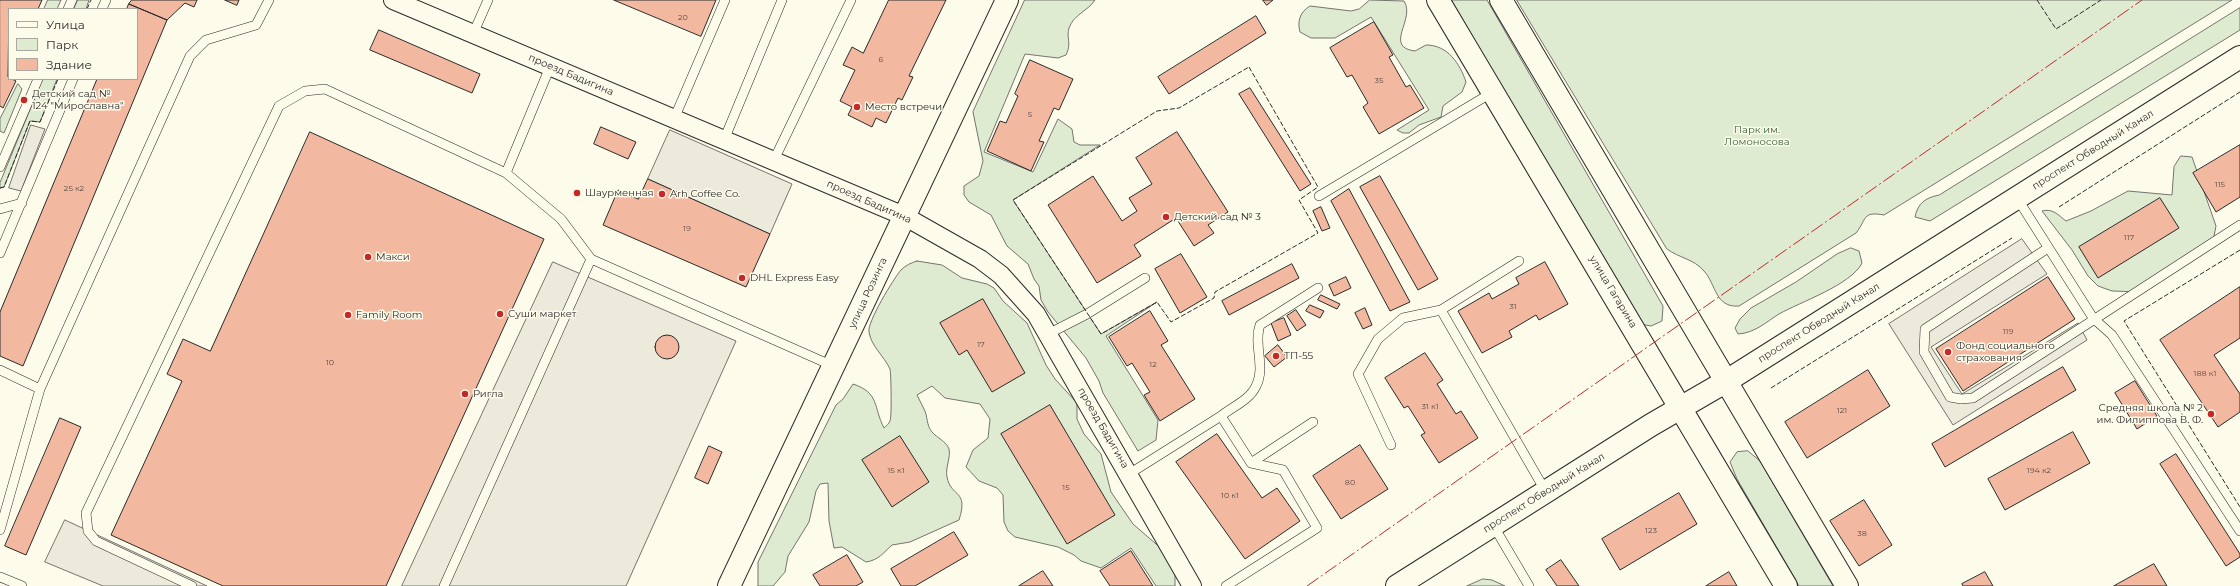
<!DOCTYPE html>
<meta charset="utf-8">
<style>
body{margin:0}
#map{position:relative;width:2240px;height:586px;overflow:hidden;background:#fdfbea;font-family:Montserrat,sans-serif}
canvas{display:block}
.legend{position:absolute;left:8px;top:8px;width:130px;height:72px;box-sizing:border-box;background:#fdfbea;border:1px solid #a9a89e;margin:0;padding:5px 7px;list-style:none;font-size:12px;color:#2b2b2b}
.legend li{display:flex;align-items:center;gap:8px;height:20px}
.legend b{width:20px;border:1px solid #a9a89e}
</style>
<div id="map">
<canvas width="2240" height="586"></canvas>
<ul class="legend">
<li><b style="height:5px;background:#fdfbea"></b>Улица</li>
<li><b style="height:11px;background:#deebd1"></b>Парк</li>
<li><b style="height:11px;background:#f2b8a0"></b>Здание</li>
</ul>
</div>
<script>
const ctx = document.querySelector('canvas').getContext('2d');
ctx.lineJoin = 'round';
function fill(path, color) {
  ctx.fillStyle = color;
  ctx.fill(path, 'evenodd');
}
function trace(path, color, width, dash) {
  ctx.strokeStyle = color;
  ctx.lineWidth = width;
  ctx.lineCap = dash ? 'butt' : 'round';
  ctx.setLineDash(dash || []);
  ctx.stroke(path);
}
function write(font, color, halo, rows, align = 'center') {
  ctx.font = font + ' Montserrat,sans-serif';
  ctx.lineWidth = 3;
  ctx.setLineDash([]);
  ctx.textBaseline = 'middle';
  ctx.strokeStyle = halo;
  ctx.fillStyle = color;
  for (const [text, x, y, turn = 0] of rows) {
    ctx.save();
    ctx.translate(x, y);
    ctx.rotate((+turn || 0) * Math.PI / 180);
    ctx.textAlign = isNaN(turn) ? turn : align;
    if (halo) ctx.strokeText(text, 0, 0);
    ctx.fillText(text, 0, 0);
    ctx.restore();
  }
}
const green = new Path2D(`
 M48,0H61L57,9H44Z
 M78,0H89L86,9H74Z
 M1025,0H1095C1088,11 1074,14 1069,28C1066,38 1072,43 1066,55L1058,58L1025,54L984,152L1033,172L1058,119L1072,129L1074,142L1080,145H1100L1013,200L1101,334L1157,302L1106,336L1158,420L1156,440L1138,451L1103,393L1099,381L1086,358L1048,312L1041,300L1039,286L1034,279L1028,264L1007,246L991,215L969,202L964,195V186L979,176L983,161L973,112Z
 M1370,0L1404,1C1416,19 1383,47 1415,51L1426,45C1448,45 1460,64 1466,82L1462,92L1443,106L1441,117L1419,125L1409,133H1403L1397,130L1429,110L1371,17L1335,38H1311L1300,32C1297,21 1300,12 1310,6L1351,11L1359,9Z
 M1452,0H1487L1663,306L1662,321L1651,326L1640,324Z
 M1517,0H2232L1884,215C1862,211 1867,219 1856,233L1739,306C1715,308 1716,284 1704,271C1694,259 1679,258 1667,249Z
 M2240,8V30L1930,221L1915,217C1918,203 1925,198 1939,195Z
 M43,79H57L40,122L30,121L4,187L0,188V183Z
 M18,84L22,89L4,133L0,131V119Z
 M2181,156L2192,157L2216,226L2212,246L2140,292L2112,291L2098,286L2088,276L2072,250L2042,211C2053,208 2058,215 2066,221L2091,211L2128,191L2172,195L2174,167Z
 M1851,248L1859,251L1862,263C1851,285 1800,302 1779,314C1766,322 1755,333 1738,334L1735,328L1740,319L1751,308L1796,282L1837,254Z
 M917,261L942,265L962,278L987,284L994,288L1003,301L1027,323L1046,365L1055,379L1077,403V419L1084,434L1101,454L1111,492L1133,524L1163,550L1175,570V586H1156L1131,548L1101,568L1081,561L1074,555L1058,547L1015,537L1008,531L1004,522L1003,495L997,488L979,481L966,467L973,450L988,438L990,419L980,404L945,398L932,386L917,395C919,400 922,404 924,409C928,416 926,425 932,432C937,438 946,441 949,449C951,457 945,468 947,477C951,498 969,489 959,520L910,542L892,545C883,553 879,560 866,562L842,547L834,548L829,521L828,483L820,484L816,491L809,522L788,556L785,572L773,586H758V562L836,405L843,399L853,384C880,393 873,407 884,428C886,426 889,424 890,421C892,417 891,373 890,369C884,356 871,346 869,332C867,322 894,278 901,270C906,265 911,263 917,261Z
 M1748,451L1760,461L1833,586H1799L1737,479L1730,462L1737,452Z
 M1483,579L1492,580L1505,586H1467Z`);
fill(green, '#deebd1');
trace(green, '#74746e', 1);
const parking = new Path2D(`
 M31,125L45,129L21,191L9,188Z
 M670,130L792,184L770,234L648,179Z
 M2022,239L2047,274L1931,347L1962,394L2078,323L2087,340L1953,425L1889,324Z
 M553,262L736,341L626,586H402Z
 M65,520L207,586H103L45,562Z`);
fill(parking, '#eceadb');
trace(parking, '#74746e', 1);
const building = new Path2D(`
 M0,0H42L38,9H9L8,77L16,81L3,108L0,106Z
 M132,0H197L194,7L185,3L167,20L129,4Z
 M225,0H239L237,5Z
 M614,0H716L701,36Z
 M889,0H946L909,76L913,77L902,100L898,98L886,123L876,118L872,127L848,115L852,107L840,101L855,70L843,65L852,47L863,53Z
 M1263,0H1273L1267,5Z
 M129,4L167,20L23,366L0,356V312L97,79H137V9H127Z
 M1256,16L1266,33L1169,94L1158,77Z
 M1374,22L1393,55L1389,57L1406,87L1410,85L1424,108L1379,134L1363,107L1368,103L1352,75L1347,77L1330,48Z
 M379,30L480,74L472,93L370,50Z
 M1030,60L1073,79L1059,110L1054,108L1039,141L1044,142L1031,171L987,151L1000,121L1006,123L1018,96L1015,94Z
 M1250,88L1311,184L1300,191L1239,94Z
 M601,127L636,142L628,159L594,144Z
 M310,132L544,239L386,586H223L111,535L182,381L167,374L183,339L210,351Z
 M1177,132L1228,212L1208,225L1214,233L1194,246L1176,218L1134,245L1141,256L1097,283L1048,205L1093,176L1122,221L1137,211L1129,198L1152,184L1136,158Z
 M2240,145V197L2216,212L2193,173Z
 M1380,176L1438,279L1418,290L1360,187Z
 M648,179L770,234L746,287L603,225L618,190L638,199Z
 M1349,189L1410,302L1390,311L1331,201Z
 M2160,198L2179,228L2098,278L2079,247Z
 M1321,207L1330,228L1322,231L1313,211Z
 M1181,254L1207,297L1180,313L1155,269Z
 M1545,262L1568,304L1539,320L1536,315L1509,331L1512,337L1482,353L1458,311L1489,293L1492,299L1519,284L1516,278Z
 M1292,264L1299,278L1229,315L1222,301Z
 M1346,277L1351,288L1334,296L1329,285Z
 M2048,277L2075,319L1963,391L1936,349Z
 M2240,287V338L2214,355L2240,394V412L2218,427L2160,340Z
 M1321,295L1340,304L1337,309L1318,300Z
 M983,299L1025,373L992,392L967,350L959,355L940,323Z
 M1310,305L1324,311L1320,318L1306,311Z
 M1365,308L1372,325L1363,329L1355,313Z
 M1296,310L1306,325L1297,331L1287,316Z
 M1150,311L1168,341L1161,345L1195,399L1160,421L1144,395L1150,392L1132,363L1127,366L1109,337Z
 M1284,318L1291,335L1278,341L1271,323Z
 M655 347a12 12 0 1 1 24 0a12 12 0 1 1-24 0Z
 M1278,345L1287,357L1274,367L1265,356Z
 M1425,353L1443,380L1437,384L1456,414L1461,411L1478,438L1439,463L1421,435L1425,433L1408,406L1404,408L1385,378Z
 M2063,367L2076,390L1945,467L1932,444Z
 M1868,370L1890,406L1807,458L1785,422Z
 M2135,381L2157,416L2137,429L2115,393Z
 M1050,405L1115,515L1067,544L1001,434Z
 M60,418L81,427L26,555L5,546Z
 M2073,432L2090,463L2005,510L1988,479Z
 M1217,434L1262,498L1277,488L1300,521L1245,559L1176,462Z
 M900,436L929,482L892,507L862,460Z
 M1360,445L1388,489L1341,519L1313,476Z
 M709,446L722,452L708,484L695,478Z
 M2176,454L2240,554V557L2226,566L2160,464Z
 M1679,493L1697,524L1620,570L1602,539Z
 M1864,500L1892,545L1859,566L1830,521Z
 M954,532L968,555L915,586H901L891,569Z
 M1131,551L1153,586H1110L1100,571Z
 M847,555L863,582L856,586H820L813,575Z
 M1561,560L1579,586H1557L1546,570Z
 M2154,564L2167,586H2114Z
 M1043,571L1053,586H1019Z
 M1729,572L1737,586H1706Z
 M1985,572L1993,586H1963L1962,584Z`);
fill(building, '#f2b8a0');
trace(building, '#2b2b2b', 1);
const lane = new Path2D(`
 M68,9L72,0
 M102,9L106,0
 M473,34L488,0
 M674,119L725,0
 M724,140L782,0
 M774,160L851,0
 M0,167L38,79
 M506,173L550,67
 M1319,196L1493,92
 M2017,198L2093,318L2112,335L2240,531
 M0,209L22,203
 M2048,248L1925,329L1924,352L1950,397L1961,399L1973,398L2240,225
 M0,253L73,79
 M1441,310L1546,492
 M1048,334L1087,314L1145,278
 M0,370L40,389
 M1391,445L1358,374L1378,339L1403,318L1441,310L1519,261
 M1251,463L1313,422
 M1129,474L1221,416
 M1493,525L1529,586
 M0,530L40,389L190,56L206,40L256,25L269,0
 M0,577L22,586
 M192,586L96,541L88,531L86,513L279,106L305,91L325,89L506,173L561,219L591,259
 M444,586L591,259L833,366
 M1226,586L1317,528L1283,470L1251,463L1221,416C1232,407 1250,400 1256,386C1266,367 1253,344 1260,325L1318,288`);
const street = new Path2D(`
 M393,0L904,216L980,259L1001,275L1036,314L1192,586`);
const secondary = new Path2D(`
 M729,586L1007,0
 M1397,586L1651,425L1725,382L2240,57`);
const primary = new Path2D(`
 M1438,0L1786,586
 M1501,0L1847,586`);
trace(lane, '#2b2b2b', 10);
trace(street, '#2b2b2b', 20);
trace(secondary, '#2b2b2b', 24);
trace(primary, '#2b2b2b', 24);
trace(lane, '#fdfbea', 9);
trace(street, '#fdfbea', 18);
trace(secondary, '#fdfbea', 22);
trace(primary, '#fdfbea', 22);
trace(new Path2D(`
 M2037,0L2056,29L2101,0
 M87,9L91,0
 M1249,67L1318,187L1299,200L1318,233L1215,292L1214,298L1171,322L1157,302L1101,334L1013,200L1157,111L1179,108Z
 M0,188L4,187L30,121L40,122L58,79
 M2059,207L2240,92
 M2240,250L2124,321L2240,507
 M1771,388L2012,238`), '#2b2b2b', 1, [5, 2]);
trace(new Path2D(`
 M1307,586L2142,0`), '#c62828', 1, [14, 3, 2, 3]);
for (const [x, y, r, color] of [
 [24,100,4,"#c62828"],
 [857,107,4,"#c62828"],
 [577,193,4,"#c62828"],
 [662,194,4,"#c62828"],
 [1166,217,4,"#c62828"],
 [368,257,4,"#c62828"],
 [742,278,4,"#c62828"],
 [500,314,4,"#c62828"],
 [348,315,4,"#c62828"],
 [1948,352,4,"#c62828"],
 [1276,356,4,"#c62828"],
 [465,394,4,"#c62828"],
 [2211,414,4,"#c62828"]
]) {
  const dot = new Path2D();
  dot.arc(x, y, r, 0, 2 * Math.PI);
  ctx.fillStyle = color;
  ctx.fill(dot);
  trace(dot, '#fdfbea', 1.5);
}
write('8px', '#5d4e48', null, [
 ["20",683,18],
 ["6",881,60],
 ["35",1379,81],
 ["5",1030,115],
 ["115",2220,185],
 ["25 к2",74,189],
 ["19",687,229],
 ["117",2129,238],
 ["31",1513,307],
 ["119",2008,332],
 ["17",981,345],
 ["10",330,363],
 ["12",1153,365],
 ["188 к1",2205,374],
 ["31 к1",1430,407],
 ["121",1842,411],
 ["15 к1",896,471],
 ["194 к2",2039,471],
 ["80",1350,483],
 ["15",1066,488],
 ["10 к1",1230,496],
 ["123",1651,531],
 ["38",1862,534]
]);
write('10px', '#2b2b2b', '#fdfbea', [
 ["проезд Бадигина",571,75,23],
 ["проспект Обводный Канал",2093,150,-32],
 ["проезд Бадигина",869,202,24],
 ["улица Гагарина",1613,292,59],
 ["улица Розинга",868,293,-65],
 ["проспект Обводный Канал",1819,323,-32],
 ["проезд Бадигина",1103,428,60],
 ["проспект Обводный Канал",1544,493,-32]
]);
write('10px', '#2b2b2b', '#fdfbea', [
 ["Детский сад №",32,94],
 ["124 \"Мирославна\"",32,106],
 ["Место встречи",865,107],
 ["Шаурменная",585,193],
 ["Arh Coffee Co.",670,194],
 ["Детский сад № 3",1174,217],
 ["Макси",376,257],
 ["DHL Express Easy",750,278],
 ["Суши маркет",508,314],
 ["Family Room",356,315],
 ["Фонд социального",1956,346],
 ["страхования",1956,358],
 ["ТП-55",1284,356],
 ["Ригла",473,394],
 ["Средняя школа № 2",2203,408,"right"],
 ["им. Филиппова В. Ф.",2203,420,"right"]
], 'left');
write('10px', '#34623c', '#fdfbea', [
 ["Парк им.",1757,130],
 ["Ломоносова",1757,142]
]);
</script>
